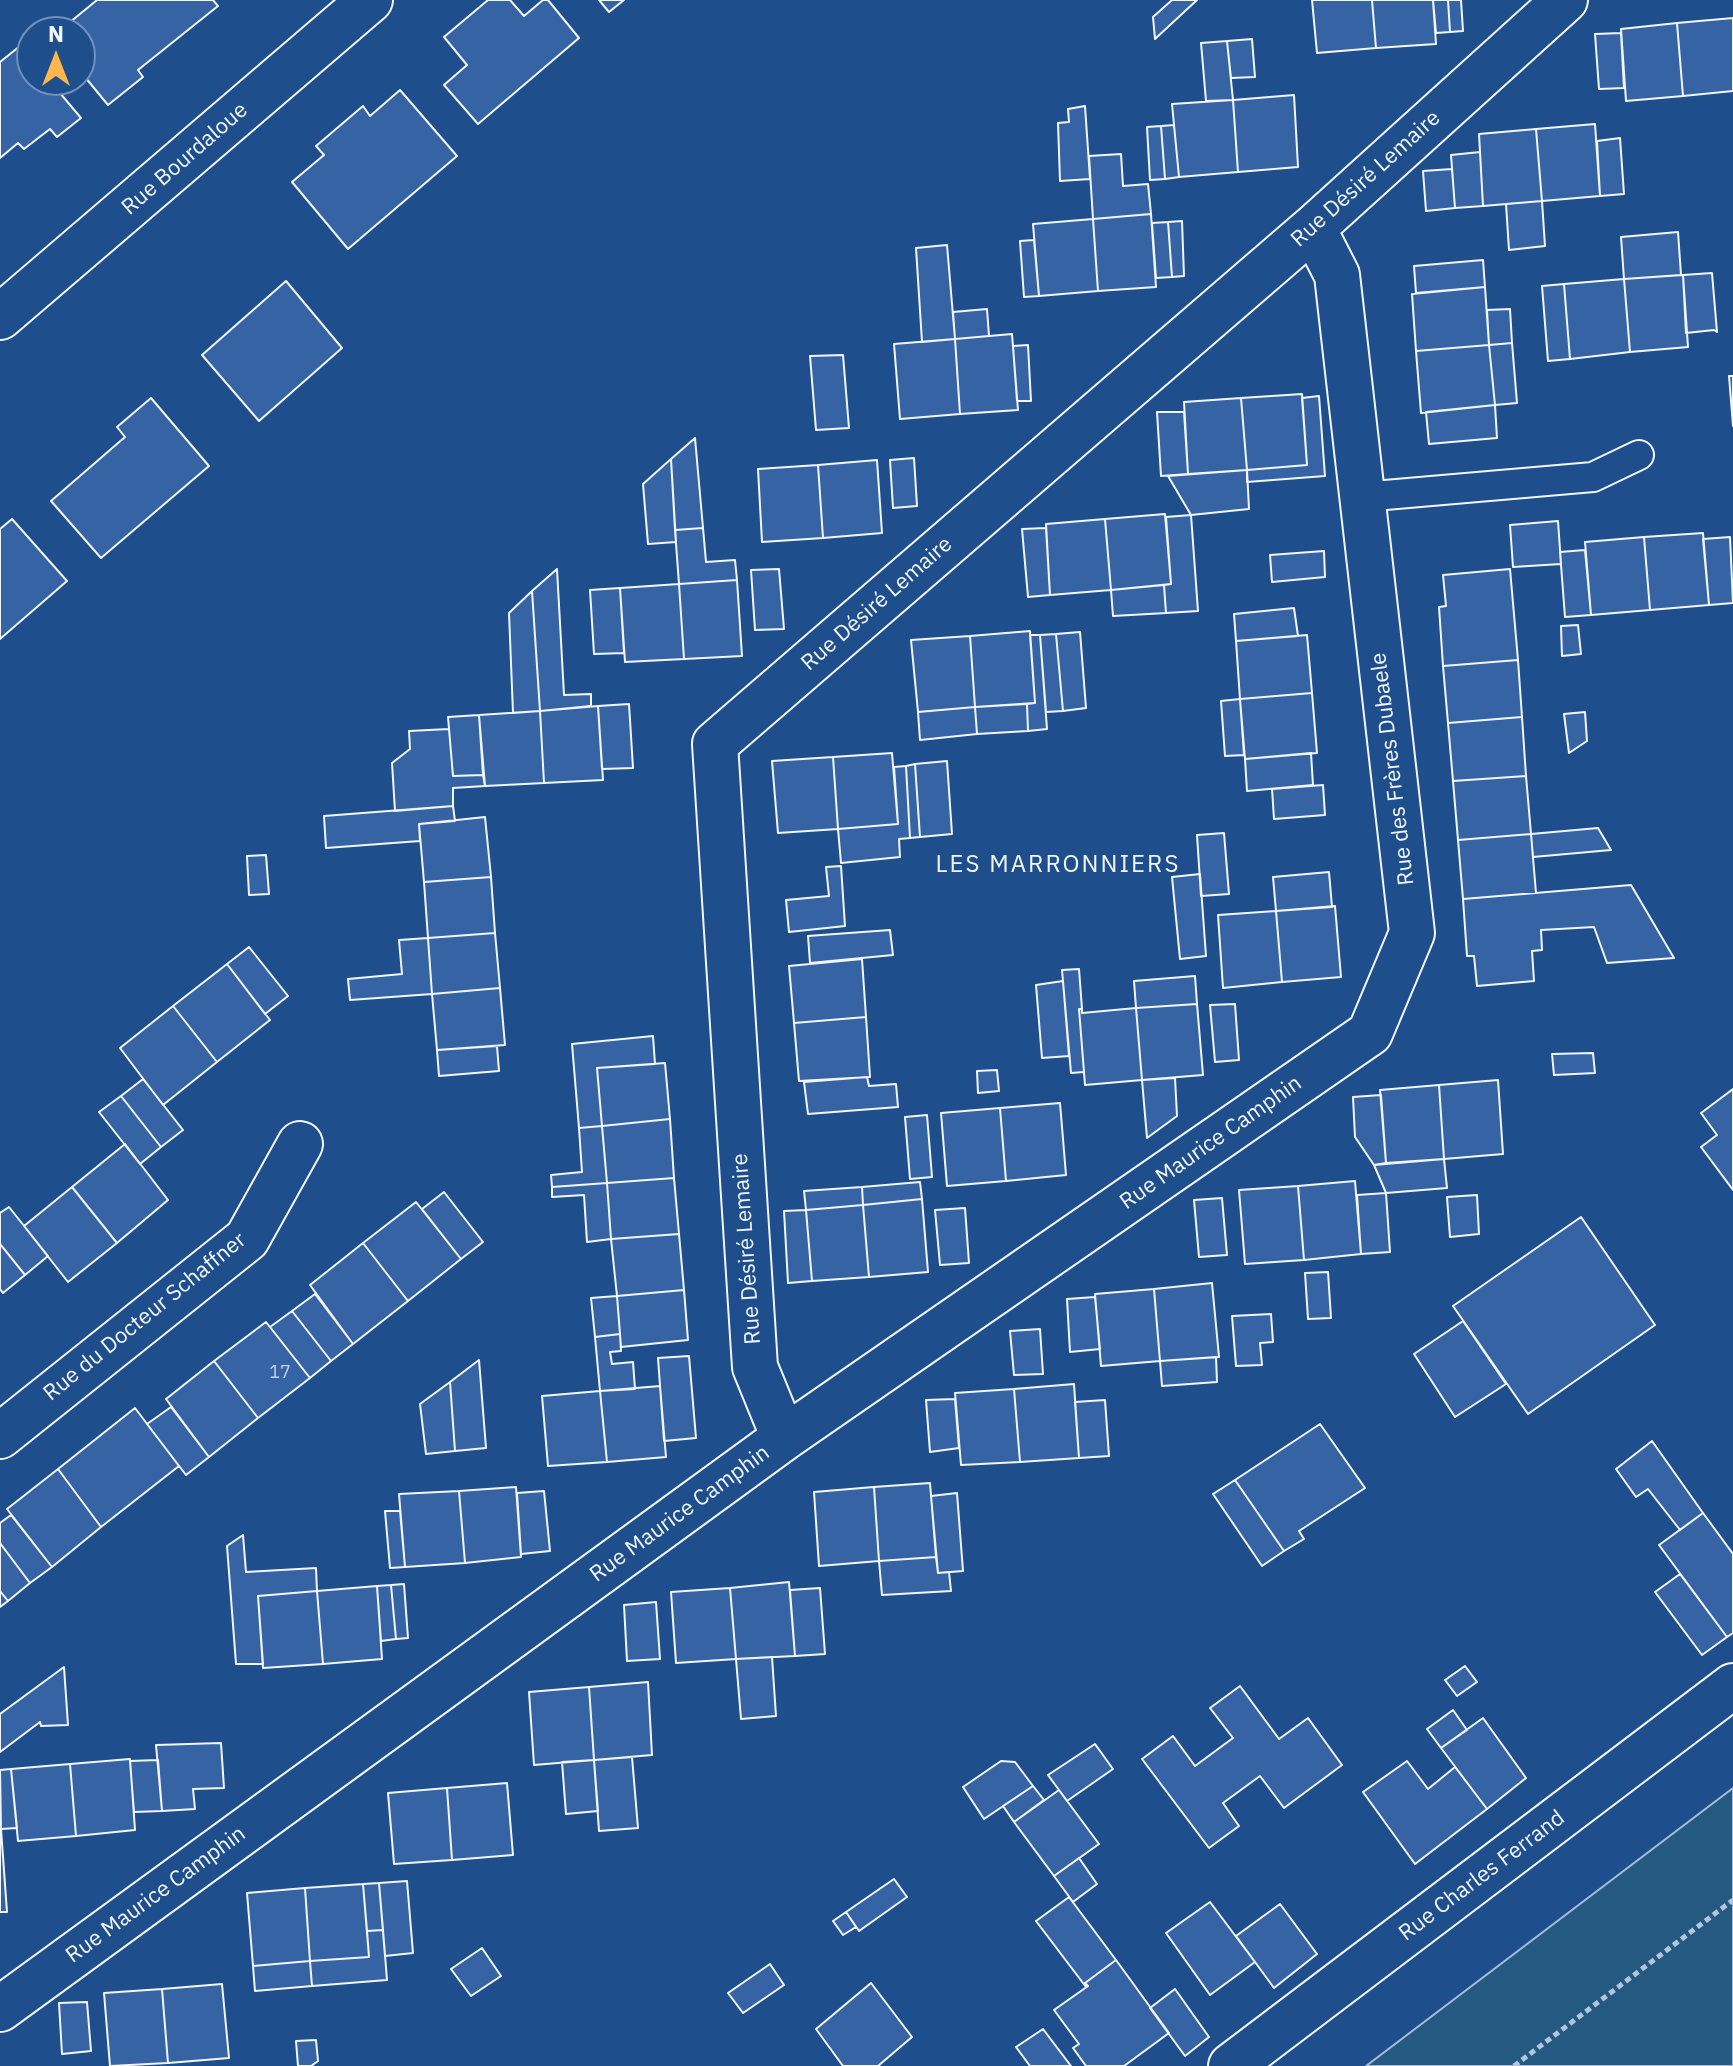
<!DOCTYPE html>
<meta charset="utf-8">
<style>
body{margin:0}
#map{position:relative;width:1733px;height:2066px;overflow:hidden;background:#1f4e8c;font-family:"IBM Plex Sans",sans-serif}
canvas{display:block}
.north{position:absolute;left:16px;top:16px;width:80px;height:80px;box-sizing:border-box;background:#1f4e8c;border:2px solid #7391ba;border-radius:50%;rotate:0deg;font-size:22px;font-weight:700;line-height:32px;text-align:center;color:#f2f6ff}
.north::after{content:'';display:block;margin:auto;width:28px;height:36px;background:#ffb74d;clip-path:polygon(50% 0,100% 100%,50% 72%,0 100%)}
</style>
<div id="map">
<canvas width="1733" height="2066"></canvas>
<div class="north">N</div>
</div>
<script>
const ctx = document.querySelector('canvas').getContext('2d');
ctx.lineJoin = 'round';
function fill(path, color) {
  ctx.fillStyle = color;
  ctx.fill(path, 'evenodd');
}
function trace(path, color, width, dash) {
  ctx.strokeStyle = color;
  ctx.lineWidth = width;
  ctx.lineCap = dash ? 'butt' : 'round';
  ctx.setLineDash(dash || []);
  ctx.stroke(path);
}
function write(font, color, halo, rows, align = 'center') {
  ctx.font = font + ' "IBM Plex Sans",sans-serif';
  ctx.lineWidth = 6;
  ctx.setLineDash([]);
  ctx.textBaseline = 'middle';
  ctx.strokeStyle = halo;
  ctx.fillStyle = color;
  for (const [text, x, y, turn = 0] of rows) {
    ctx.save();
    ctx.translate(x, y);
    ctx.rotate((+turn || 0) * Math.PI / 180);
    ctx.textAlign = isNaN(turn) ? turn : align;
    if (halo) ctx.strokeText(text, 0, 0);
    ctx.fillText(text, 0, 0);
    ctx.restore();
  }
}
const green = new Path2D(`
 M1733,1788V2066H1366Z`);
fill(green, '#245a82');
trace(green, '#a8bbd7', 2);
const building = new Path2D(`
 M97,0H213L218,6L138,70L143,77L108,105L80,71V32H58Z
 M488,0H510L524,16L543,0H548L579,38L478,124L444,85L467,65L444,37Z
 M599,0H624L609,12Z
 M1172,0H1197L1155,39L1153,17Z
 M1312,0H1372L1376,48L1317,53Z
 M1372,0H1433L1436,44L1376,48Z
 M1433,0H1448L1450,32L1436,33Z
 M1448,0H1461L1463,31L1450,32Z
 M1733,18V91L1683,96L1677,23Z
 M1677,23L1683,96L1626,101L1621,29Z
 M1621,33L1624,88L1599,89L1595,34Z
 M1252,39L1255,77L1231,78L1227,41Z
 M1227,41L1233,100L1206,101L1201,43Z
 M20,46L32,61V80H49L81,118L57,137L50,129L24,149L18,143L0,158V62Z
 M400,90L457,156L348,249L292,182L324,155L316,146L363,106L370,116Z
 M1294,95L1298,167L1238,172L1233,100Z
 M1233,100L1238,172L1179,177L1172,104Z
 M1085,106L1090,179L1060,181L1058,123L1069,122L1068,109Z
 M1595,124L1600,196L1542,201L1536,129Z
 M1174,125L1179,177L1165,179L1161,126Z
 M1161,126L1165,179L1150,180L1147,127Z
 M1536,129L1542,201L1483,206L1479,134Z
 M1620,138L1624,194L1600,196L1597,141Z
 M1480,152L1483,206L1455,208L1451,155Z
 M1121,154L1123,186L1148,184L1151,214L1093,219L1089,156Z
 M1452,169L1455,208L1426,211L1423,171Z
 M1542,201L1545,246L1509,250L1506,204Z
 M1151,214L1156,287L1098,291L1093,219Z
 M1093,219L1098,291L1039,296L1033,224Z
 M1182,221L1184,276L1172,277L1168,222Z
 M1168,222L1172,277L1156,278L1152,223Z
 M1678,232L1681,275L1624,279L1621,237Z
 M1034,240L1039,296L1024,297L1020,241Z
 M947,245L955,339L922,342L916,248Z
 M1483,260L1485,287L1416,293L1414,266Z
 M1712,273L1717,332L1714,330L1686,333L1683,275Z
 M1683,275L1688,347L1630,352L1624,279Z
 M1624,279L1630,352L1570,359L1564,284Z
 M286,281L342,348L259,421L202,355Z
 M1564,284L1570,359L1548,361L1542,286Z
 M1485,287L1489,345L1416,351L1412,294Z
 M987,309L989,336L955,339L953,312Z
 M1510,309L1512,343L1489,345L1487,310Z
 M1012,334L1018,410L960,414L955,339Z
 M955,339L960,414L900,419L894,344Z
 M1512,343L1517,403L1495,405L1489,345Z
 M1028,345L1031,401H1017L1013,346Z
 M1489,345L1495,405L1421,413L1416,351Z
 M843,355L849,428L816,430L810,356Z
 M1729,376H1733V426Z
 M1302,394L1307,465L1247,470L1241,398Z
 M1319,396L1325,476L1247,482V470L1307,465L1302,398Z
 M151,398L209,466L101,558L51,501L125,437L117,427Z
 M1241,398L1247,470L1188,474L1184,402Z
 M1495,405L1497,438L1429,444L1426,412Z
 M1157,412H1184L1188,474L1161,476Z
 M695,438L703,528L675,530L671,459Z
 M914,458L917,506L893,508L890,460Z
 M671,459L676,542L648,544L643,484Z
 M877,460L882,533L823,538L818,465Z
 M818,465L823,538L762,542L758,469Z
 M1247,470L1249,509L1191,515L1168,476Z
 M1165,514L1171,584L1111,590L1105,519Z
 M1191,515L1198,611L1166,613L1164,585L1171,584L1166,517Z
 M12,519L67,581L0,639V529Z
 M1105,519L1111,590L1050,595L1046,524Z
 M1558,521L1561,564L1513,567L1510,525Z
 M703,528L706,562L735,560L737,580L679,584L675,530Z
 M1046,528L1050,595L1028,597L1022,529Z
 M1703,533L1709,605L1650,610L1644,537Z
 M1644,537L1650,610L1591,615L1585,542Z
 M1730,537L1733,603L1709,605L1703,539Z
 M1585,550L1591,615L1565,617L1560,552Z
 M1324,551L1325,577L1272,582L1270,555Z
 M557,569L564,695L591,694V706L540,711L532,591Z
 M779,569L784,629L755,630L751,570Z
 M1510,569L1518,660L1443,666L1439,607L1446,606L1443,575Z
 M737,580L742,656L684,659L679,584Z
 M679,584L684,659L625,662L620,588Z
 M1164,585L1166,613L1113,616L1111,590Z
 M620,588L624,653L594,654L590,590Z
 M532,591L540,711L513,713L509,613Z
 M1294,608L1298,636L1236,641L1234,614Z
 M1578,625L1581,654L1562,656L1561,626Z
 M1030,631L1035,703L975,707L970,636Z
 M1080,632L1086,708L1063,711L1056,634Z
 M1056,634L1063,711L1046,712L1040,635Z
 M1030,635H1040L1047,729L1028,731L1027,704L1035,703Z
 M1307,635L1312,693L1240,699L1236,641Z
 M970,636L975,707L918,712L911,640Z
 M1518,660L1522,717L1448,723L1443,666Z
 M1312,693L1317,753L1245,759L1240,699Z
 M1240,699L1244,755L1225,756L1221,701Z
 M629,704L633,768L602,769L598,706Z
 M1027,704L1028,731L977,734L975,707Z
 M598,706L603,780L544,783L540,711Z
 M975,707L977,734L920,740L918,712Z
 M540,711L544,783L485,786L479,715Z
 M1585,712L1587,741L1569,753L1564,714Z
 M479,715L483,775L453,776L448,717Z
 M1522,717L1526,776L1453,781L1448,723Z
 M449,729L453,776L483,775L485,786L453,788V806L395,811L392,763L410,749L409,731Z
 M892,753L898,824L838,829L833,757Z
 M1311,753L1313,785L1247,791L1245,759Z
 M833,757L838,829L778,833L772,761Z
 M947,761L952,834L920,837L915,764Z
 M915,764L920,837L910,838L906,766Z
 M906,766L910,838L899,839L900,857L841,863L838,829L898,824L894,767Z
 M1526,776L1531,834L1458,840L1453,781Z
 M1323,785L1325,815L1274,819L1272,789Z
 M453,806L455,821L419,824L420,841L326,848L324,816Z
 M485,817L491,877L424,882L419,824Z
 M1598,828L1611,850L1533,857L1531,834Z
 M1224,833L1229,894L1201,896L1197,835Z
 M1531,834L1536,893L1463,899L1458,840Z
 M266,855L269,894L249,895L247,856Z
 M841,866L845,926L789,932L786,900L829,896L826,867Z
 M1329,872L1332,907L1276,911L1273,877Z
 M1200,874L1206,956L1180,959L1172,877Z
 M491,877L495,933L428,938L424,882Z
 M1631,885L1674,958L1607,963L1594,927L1541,930L1542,950L1532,951L1534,981L1477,986L1474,956H1467L1463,899Z
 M1335,906L1341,977L1282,982L1276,911Z
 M1276,911L1282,982L1223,988L1218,915Z
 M890,930L893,955L810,963L808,936Z
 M495,933L500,988L432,994L428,938Z
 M428,938L432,994L350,1000L348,979L402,974L399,940Z
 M249,947L288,996L265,1014L227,964Z
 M862,959L866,1017L794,1023L789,966Z
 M227,964L270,1020L217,1062L173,1006Z
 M1079,969L1082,1009H1079L1084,1072L1071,1073L1062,970Z
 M1195,976L1197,1004L1136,1008L1134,981Z
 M1063,981L1069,1056L1042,1058L1036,985Z
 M500,988L505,1045L437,1050L432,994Z
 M1197,1004L1203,1075L1142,1080L1136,1008Z
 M1235,1004L1239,1060L1215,1062L1210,1005Z
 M173,1006L217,1062L163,1105L120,1048Z
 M1136,1008L1142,1080L1085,1085L1079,1009H1082V1013Z
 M866,1017L870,1077L799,1081L794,1023Z
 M653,1036L655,1064L597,1068L602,1126L579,1128L572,1044Z
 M497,1046L499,1071L439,1076L437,1050Z
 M1593,1053L1595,1073L1554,1075L1552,1054Z
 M665,1063L670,1119L602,1126L597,1068Z
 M997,1070L999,1091L978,1093L977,1071Z
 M867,1077L869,1086L896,1084L898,1107L808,1114L804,1082Z
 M1175,1078L1177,1116L1147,1138L1142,1080Z
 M143,1079L183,1130L161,1147L121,1096Z
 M1498,1080L1503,1154L1444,1159L1439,1085Z
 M1439,1085L1444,1159L1386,1163L1380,1090Z
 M1733,1089V1190L1701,1147L1717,1135L1701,1113Z
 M1381,1095L1386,1163L1374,1165L1355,1137L1353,1097Z
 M121,1096L161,1147L140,1164L99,1112Z
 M1060,1103L1066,1175L1006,1181L1000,1108Z
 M1000,1108L1006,1181L947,1186L941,1113Z
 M927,1115L932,1177L910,1179L905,1117Z
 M670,1119L674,1178L607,1183L602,1126Z
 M602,1126L607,1183L552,1187L551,1175L582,1172L579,1128Z
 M125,1144L168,1200L117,1243L72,1187Z
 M1444,1159L1447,1188L1386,1193L1374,1165Z
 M674,1178L679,1234L611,1239L607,1183Z
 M1355,1181L1361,1254L1304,1260L1298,1186Z
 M920,1182L922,1199L863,1205L862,1187Z
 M607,1183L611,1239L587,1242L584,1195L552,1197V1187Z
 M1298,1186L1304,1260L1245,1264L1239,1190Z
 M72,1187L117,1243L68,1282L24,1226Z
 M862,1187L863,1205L806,1210L804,1191Z
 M444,1192L483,1242L461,1259L422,1209Z
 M1386,1193L1390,1252L1361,1254L1357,1195Z
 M1477,1195L1479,1234L1450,1237L1447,1197Z
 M1222,1198L1227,1255L1199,1257L1194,1200Z
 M922,1199L928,1272L869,1277L863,1205Z
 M416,1202L461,1259L408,1301L363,1243Z
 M863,1205L869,1277L812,1281L806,1210Z
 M9,1207L48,1256L25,1275L0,1244V1213Z
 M965,1208L969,1263L940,1265L935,1210Z
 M806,1210L812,1281L788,1283L784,1211Z
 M1581,1217L1655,1325L1528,1414L1453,1306Z
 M679,1234L684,1290L617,1296L611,1239Z
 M363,1243L408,1301L353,1344L310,1285Z
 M0,1244L25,1275L3,1293L0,1289Z
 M1328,1272L1331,1318L1308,1319L1305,1273Z
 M1212,1283L1219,1357L1160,1361L1154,1289Z
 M1154,1289L1160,1361L1101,1366L1095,1294Z
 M684,1290L688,1340L621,1347L617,1296Z
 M315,1294L353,1344L331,1361L292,1311Z
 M617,1296L620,1334L595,1337L591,1298Z
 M1095,1297L1100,1349L1070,1352L1067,1299Z
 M292,1311L331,1361L310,1378L270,1327Z
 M1271,1314L1273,1342L1260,1343L1262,1365L1236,1366L1232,1316Z
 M1463,1321L1506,1384L1455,1417L1414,1354Z
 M266,1322L310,1378L258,1418L214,1361Z
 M1040,1329L1043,1374L1014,1375L1010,1331Z
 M620,1334L621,1351L610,1352L612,1364L633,1362L635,1389L600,1391L595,1337Z
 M689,1356L696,1438L664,1441L658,1358Z
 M1216,1357L1217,1382L1162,1386L1160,1361Z
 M479,1360L486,1448L455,1451L450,1382Z
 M214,1361L258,1418L209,1457L166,1399Z
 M450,1382L455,1451L426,1454L420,1404Z
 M1074,1384L1079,1458L1020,1462L1014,1389Z
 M660,1386L666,1457L607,1462L600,1391Z
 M1014,1389L1020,1462L961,1465L955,1393Z
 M600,1391L607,1462L548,1466L542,1396Z
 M955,1399L959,1448L930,1452L926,1400Z
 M1105,1400L1109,1456L1079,1458L1075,1402Z
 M171,1407L209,1457L186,1475L147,1424Z
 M135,1408L179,1466L101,1527L58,1469Z
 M1320,1424L1365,1488L1299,1531L1304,1539L1284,1551L1235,1480Z
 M1652,1441L1703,1513L1680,1530L1648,1489L1636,1497L1616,1469Z
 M58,1469L101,1527L52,1567L7,1509Z
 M1235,1480L1284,1551L1262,1566L1213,1494Z
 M930,1483L936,1557L879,1561L874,1487Z
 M516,1487L521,1557L465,1563L459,1491Z
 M874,1487L879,1561L819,1566L814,1492Z
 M459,1491L465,1563L405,1567L399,1494Z
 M544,1491L550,1551L521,1554L517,1493Z
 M957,1493L963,1571L938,1573L931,1496Z
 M385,1511H400L405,1567L390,1568Z
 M1703,1513L1733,1554V1633L1727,1637L1659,1545Z
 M11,1515L52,1567L30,1583L0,1543V1523Z
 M243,1535L246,1572L316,1568L317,1591L258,1596L263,1664H236L227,1546Z
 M0,1543L30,1583L8,1601L0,1591Z
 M936,1557L938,1573L949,1572L951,1591L882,1595L879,1561Z
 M1680,1574L1727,1637L1702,1655L1655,1592Z
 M789,1582L795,1656L736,1659L730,1588Z
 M404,1584L408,1638L396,1639L391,1585Z
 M391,1585L396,1639L381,1641L377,1586Z
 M377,1586L382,1659L323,1664L317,1591Z
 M730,1588L736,1659L676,1663L671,1592Z
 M820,1588L825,1654L795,1656L790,1590Z
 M0,1591L8,1601L0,1607Z
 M317,1591L323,1664L263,1668L258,1596Z
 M656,1602L660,1659L627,1661L624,1605Z
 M772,1657L776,1716L741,1719L736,1659Z
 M1465,1666L1477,1682L1457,1696L1445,1680Z
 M64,1667L68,1725L41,1726L40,1722L0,1752V1714Z
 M648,1682L652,1755L594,1760L589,1687Z
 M1240,1686L1279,1739L1308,1718L1342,1765L1284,1808L1260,1776L1223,1803L1239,1826L1209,1848L1142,1759L1173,1736L1195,1766L1233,1738L1210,1708Z
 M589,1687L594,1760L534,1765L529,1692Z
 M1453,1710L1467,1730L1441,1748L1427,1729Z
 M1483,1718L1526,1778L1487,1809L1441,1748Z
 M221,1743L224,1788L193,1789L195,1809L162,1811L156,1745Z
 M1095,1744L1113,1769L1067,1801L1048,1775Z
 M632,1757L638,1828L599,1831L594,1760Z
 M130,1759L135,1830L76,1836L70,1764Z
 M158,1760L162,1811L134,1812L130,1761Z
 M594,1760L598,1811L566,1814L562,1762Z
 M1001,1761L1015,1762L1033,1786L984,1819L963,1787Z
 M1407,1761L1428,1789L1455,1767L1487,1809L1415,1864L1363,1792Z
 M70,1764L76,1836L18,1841L11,1769Z
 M11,1769L17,1828L1,1829L0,1770Z
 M507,1783L513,1855L452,1860L447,1788Z
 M1033,1786L1044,1800L1014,1822L1003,1806Z
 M447,1788L452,1860L394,1864L388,1793Z
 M1059,1790L1099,1844L1054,1876L1014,1822Z
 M0,1829H1L7,1912H0Z
 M1079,1858L1097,1884L1073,1902L1054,1876Z
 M894,1879L907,1897L859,1931L846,1912Z
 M407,1881L413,1953L385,1956L379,1883Z
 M379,1883L383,1930L367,1931L363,1884Z
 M363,1884L369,1957L310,1961L305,1888Z
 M305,1888L310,1961L253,1966L247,1893Z
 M1069,1897L1116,1960L1085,1983L1088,1986L1086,1987L1036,1921Z
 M1210,1902L1255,1962L1210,1995L1166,1933Z
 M1280,1904L1317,1954L1274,1988L1236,1936Z
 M846,1912L856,1927L843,1935L833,1921Z
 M383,1930L387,1980L312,1986L310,1961L369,1957L367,1931Z
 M482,1948L501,1976L471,1996L451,1969Z
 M1116,1960L1169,2033L1124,2066H1086L1073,2048L1079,2044L1054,2010L1088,1986L1085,1983Z
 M310,1961L312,1986L255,1991L253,1966Z
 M770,1964L784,1985L743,2013L728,1993Z
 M871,1983L912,2037L878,2066H843L816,2029Z
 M222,1984L229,2058L168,2063L162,1989Z
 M162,1989L168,2063L110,2066L104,1993Z
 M1175,1989L1209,2037L1185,2056L1150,2008Z
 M87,2002L91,2051L62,2054L59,2003Z
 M1043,2029L1071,2066H1030L1016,2047Z
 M316,2040L318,2061L311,2066H298L296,2041Z`);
fill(building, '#3563a3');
trace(building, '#f2f6ff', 2);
const service = new Path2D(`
 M1362,497L1593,477L1639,455`);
const minor = new Path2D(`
 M0,317L370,0
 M0,1436L247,1239L300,1144
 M784,1438L755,1367L715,744L1313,228L1565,0
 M0,2009L784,1438L1370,1033L1412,933L1337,275L1313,228`);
const tertiary = new Path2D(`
 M1231,2066L1733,1686`);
trace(service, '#f2f6ff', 32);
trace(minor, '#f2f6ff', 48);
trace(tertiary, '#f2f6ff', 48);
trace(new Path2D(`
 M1514,2066L1733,1900`), '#b3c4dc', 5, [6, 4]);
trace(service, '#1f4e8c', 28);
trace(minor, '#1f4e8c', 44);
trace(tertiary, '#1f4e8c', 44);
write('18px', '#c3d1e8', null, [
 ["17",280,1373]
]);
write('22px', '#f2f6ff', '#1f4e8c', [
 ["Rue Bourdaloue",185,159,-41],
 ["Rue Désiré Lemaire",1366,179,-42],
 ["Rue Désiré Lemaire",877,604,-41],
 ["Rue des Frères Dubaele",1393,769,-97],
 ["Rue Maurice Camphin",1211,1143,-35],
 ["Rue Désiré Lemaire",747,1249,-94],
 ["Rue du Docteur Schaffner",145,1317,-39],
 ["Rue Maurice Camphin",680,1514,-36],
 ["Rue Charles Ferrand",1482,1876,-37],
 ["Rue Maurice Camphin",156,1895,-36]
]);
ctx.letterSpacing = '2px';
write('24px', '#f2f6ff', '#1f4e8c', [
 ["LES MARRONNIERS",1058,865]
]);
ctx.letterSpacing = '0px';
</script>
